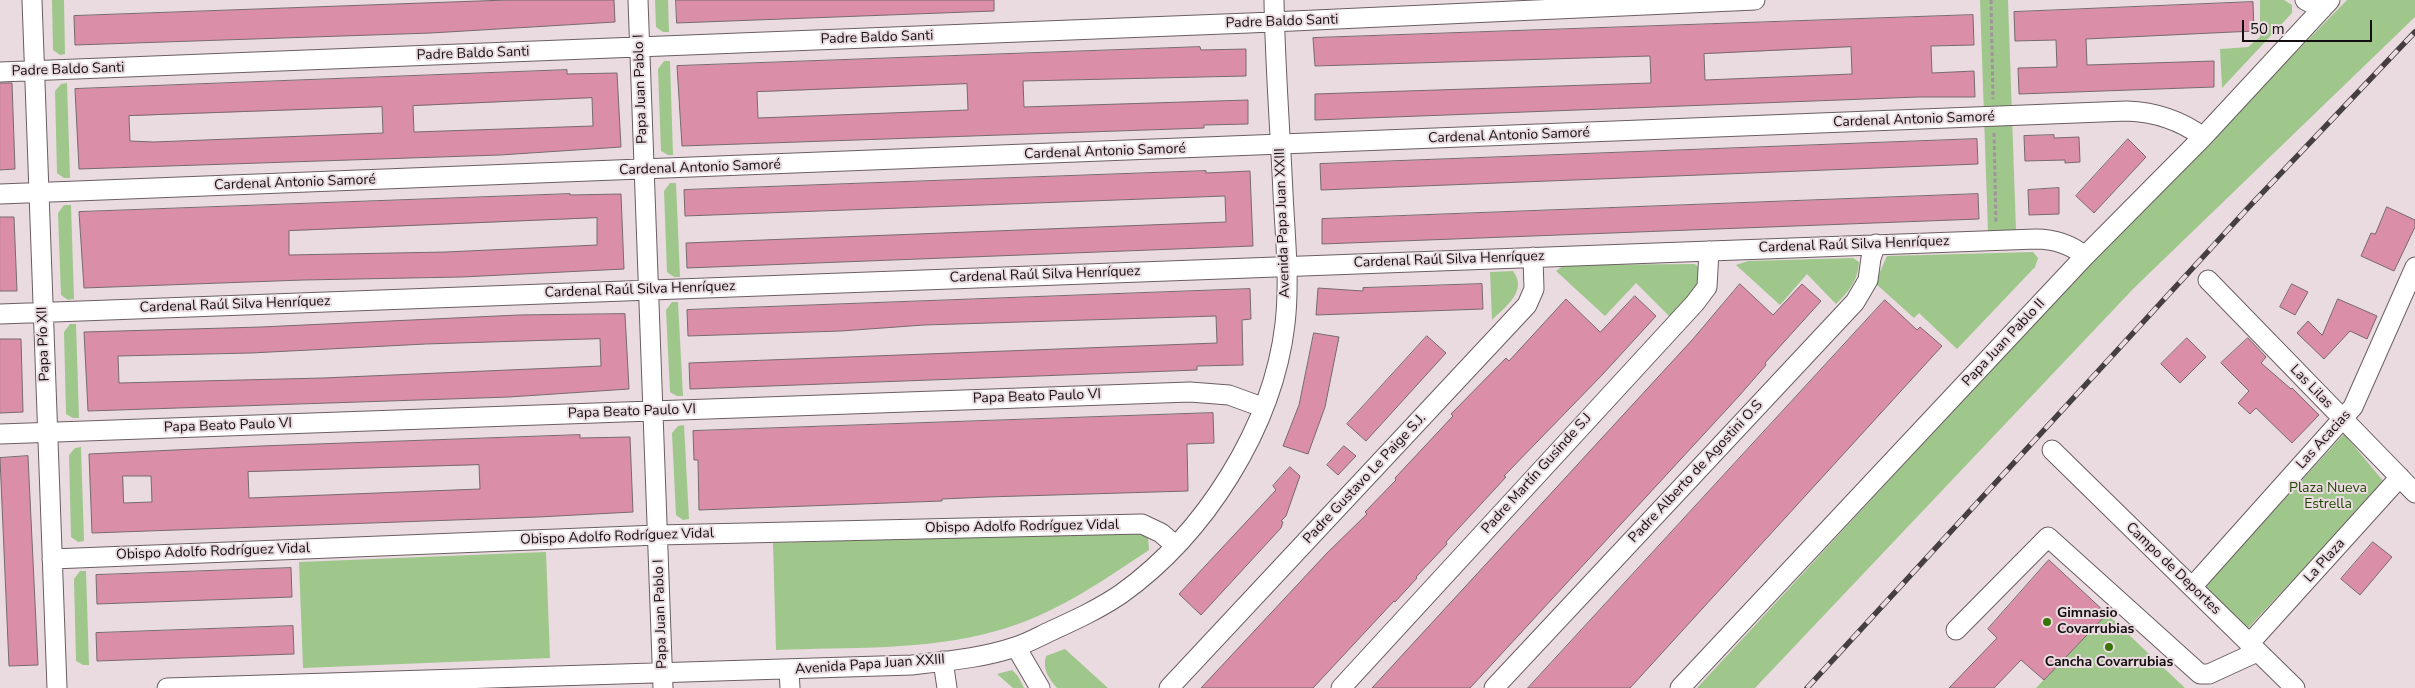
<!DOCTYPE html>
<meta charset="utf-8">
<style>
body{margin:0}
#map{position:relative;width:2415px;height:688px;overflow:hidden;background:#eadbe0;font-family:"Nunito Sans",sans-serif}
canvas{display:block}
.scale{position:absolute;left:2242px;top:20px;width:130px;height:22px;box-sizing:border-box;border:2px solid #130f10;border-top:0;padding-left:6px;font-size:15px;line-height:18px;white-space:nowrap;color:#130f10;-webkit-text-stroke:4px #eadbe0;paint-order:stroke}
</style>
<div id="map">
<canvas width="2415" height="688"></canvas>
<div class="scale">50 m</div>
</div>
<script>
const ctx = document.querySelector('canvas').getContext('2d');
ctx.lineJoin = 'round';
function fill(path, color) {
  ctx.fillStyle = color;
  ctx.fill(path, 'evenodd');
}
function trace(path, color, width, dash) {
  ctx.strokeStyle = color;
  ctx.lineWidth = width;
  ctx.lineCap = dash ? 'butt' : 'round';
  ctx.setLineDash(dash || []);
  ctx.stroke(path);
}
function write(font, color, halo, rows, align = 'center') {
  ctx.font = font + ' "Nunito Sans",sans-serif';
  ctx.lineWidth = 4;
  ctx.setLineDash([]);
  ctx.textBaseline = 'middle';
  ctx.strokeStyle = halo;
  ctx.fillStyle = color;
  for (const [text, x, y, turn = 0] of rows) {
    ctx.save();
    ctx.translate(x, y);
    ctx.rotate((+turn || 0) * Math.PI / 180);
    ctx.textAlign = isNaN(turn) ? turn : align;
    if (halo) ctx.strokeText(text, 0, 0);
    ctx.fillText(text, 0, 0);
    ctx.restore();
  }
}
fill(new Path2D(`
 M52,0H64L65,54L60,55L53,50Z
 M655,0H668L669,32H663L656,27Z
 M1980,0H2008L2016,231L1988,232Z
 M2260,0H2284L2292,5V13L2222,88L2220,49L2248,47L2260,37Z
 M2347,0H2415V17L2134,288L1755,688H1697L2100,252Z
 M664,61H670L673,155H668L661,151L658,69Z
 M67,83L70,178H64L57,173L55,91L61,84Z
 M670,183H676L680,277H674L667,272L664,191Z
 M64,205H71L74,299L68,300L61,295L58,213Z
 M2033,252L2038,258L2035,267L1957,349L1919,313L1914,318L1875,283L1887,256Z
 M1853,258L1859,262C1858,281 1849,291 1836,304L1807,274L1780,305L1736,265L1748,261Z
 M1695,264L1702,271L1698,285L1671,318L1636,283L1605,316L1556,271L1564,265Z
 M1513,271C1528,291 1506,306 1492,320L1490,272Z
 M672,302H678L683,396H677L670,392L666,310Z
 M70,324H76L79,418H73L66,414L64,332Z
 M684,425L689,519L683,520L676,515L672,433L678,426Z
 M2344,434L2384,482L2248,628L2204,587Z
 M81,447L84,541L78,542L71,537L69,455L75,448Z
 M1129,532L1148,536L1149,550C1101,582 1052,616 996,631C925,651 849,647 776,650L773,543Z
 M546,552L550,658L303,668L299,562Z
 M80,571H86L89,665H83L76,661L74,579Z
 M2107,614L2185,688H2036Z
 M1065,649L1108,688H1057C1049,679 1042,669 1046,656Z
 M1012,670L1018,676L1024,688H1013L997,674Z`), '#9fc78c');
const building = new Path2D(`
 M507,0H614L615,22L431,33L75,45L74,16Z
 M676,0H994V11L677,23Z
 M2253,2L2254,31L2086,39L2087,65L2214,61V87L2019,94L2018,68L2057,67L2056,40L2015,41L2014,12Z
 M1973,15L1974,45L1931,46L1932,73L1974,71L1975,97H1918L1315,120V94L1651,83L1650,56L1315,66L1313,38ZM1851,47L1852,74L1705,80L1704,54Z
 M1200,47L1201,50L1246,49V76L1023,81L1024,107L1248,100V124L1204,125V128L682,146L677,66ZM967,84L968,110L758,118L757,92Z
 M567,70V74L617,73L621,147L500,155L79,169L75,89ZM592,98L593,126L414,132L413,106ZM382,107L383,133L154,142L130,141L129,116Z
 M0,83H12L15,169L0,170Z
 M2054,135V138L2079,137L2080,162L2065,163V160L2025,161L2024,136Z
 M1977,139L1978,164L1321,190L1320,164Z
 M2128,139L2146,157L2094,213L2076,196Z
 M1206,171V173L1250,171L1253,246L687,268L686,243L1226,222L1225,196L685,216L684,190Z
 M2059,188V214L2029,215L2028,190Z
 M570,194V195L621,194L624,269L462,277L303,280L84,288L79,212ZM597,218V245L446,252L289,255V231Z
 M1978,194L1979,219L1322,244V219Z
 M2387,207L2415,220V227L2394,271L2361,256L2371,233L2375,234Z
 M0,217H14L17,291H0Z
 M1482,284L1483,309L1316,315L1318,288L1363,291V288Z
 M1740,284L1773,315L1802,284L1821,301L1765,363L1766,365L1739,396L1470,688H1372L1693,339Z
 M2292,284L2308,292L2295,315L2280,307Z
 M1250,289L1251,319L1242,320L1243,365L1197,366V370L1171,371L690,389L689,363L1217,343L1216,316L924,325L841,331L688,336L687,310Z
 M1635,296L1656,316L1603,374L1504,476L1506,477L1446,542L1447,544L1416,577L1417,578L1395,602L1394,601L1313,688H1201L1327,553L1367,514L1365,512L1396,480L1395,478L1453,416L1451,414L1506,358L1509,361L1566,299L1600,332Z
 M2338,299L2377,316L2367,339L2350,331L2324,359L2297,333L2308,321L2322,335Z
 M1885,300L1917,330L1920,327L1942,346L1630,688H1528Z
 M625,314L629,389L509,397L88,411L84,332L261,327L519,315ZM600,339L601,366L323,378L119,383L118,356L251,353L426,344Z
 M1314,333L1339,337L1325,407L1308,454L1283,446L1299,405Z
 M1427,336L1446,353L1366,441L1347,424Z
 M2187,338L2206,357L2180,383L2161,364Z
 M2248,338L2266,357L2261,363L2291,389L2292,388L2319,415L2292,443L2256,408L2250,414L2238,403L2249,391L2221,363Z
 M0,339H21L23,412L0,413Z
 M1213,413L1214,443L1187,444L1188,491L987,497L942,499V501L699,510L698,460H694L693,431Z
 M580,435V438L630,437L633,512L538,517L92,533L89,454L261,446ZM479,465L480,489L249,498L248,472ZM123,476H151L152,502L124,503Z
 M1344,446L1356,456L1338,475L1327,465Z
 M28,456L38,665L9,666L0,458Z
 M1290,467L1300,476L1286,516L1281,521L1283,522L1281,528L1201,615L1179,594L1276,490L1273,486Z
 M2373,542L2392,557L2360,595L2341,579Z
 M2049,560L2107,614L2044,680L2021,660L1994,688H1949L1997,638L1988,629Z
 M291,568L292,597L97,604L96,575Z
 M293,626L294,654L97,661L96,633Z`);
fill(building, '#da8ea8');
trace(building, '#776a6e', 1);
const minor = new Path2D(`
 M32,0L57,688
 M638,0L663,688
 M2305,0L2322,9
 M0,72L1249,23L1755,0
 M0,194L2127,111C2156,112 2180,120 2203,137
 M2208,280L2415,493
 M0,314L2036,239C2055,239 2070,244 2085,256
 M0,434L1190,392L1229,395L1262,407
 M2052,450L2295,688
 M52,559L658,535L1142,524L1161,533L1176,546
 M2192,587L2353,407L2415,267
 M1956,630L2048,537L2200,674H2209L2257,652
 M2249,644L2400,477
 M1016,647L1040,688
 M943,661L947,688
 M789,670L790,688
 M167,688L912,665C946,661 983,658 1015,647C1028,643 1040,636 1051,631C1075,620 1099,609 1121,594C1205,534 1273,427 1285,324C1290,280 1285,236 1283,193C1280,128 1275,64 1274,0
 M1169,688L1527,305L1534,289L1533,257
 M1341,688L1695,303L1707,287L1709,251
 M1494,688L1855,302L1868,280L1871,258L1876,244
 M1680,688L2085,256L2203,137L2330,0`);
trace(minor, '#6b5e62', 21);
trace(new Path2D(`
 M1991,0L1993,99
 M1994,133L1996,224`), '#9f9497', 3, [4, 2.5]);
trace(minor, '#fff', 19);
const rail = new Path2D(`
 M1807,688L2247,209L2415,32`);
trace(rail, '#463f41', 5.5);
trace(rail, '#eadbe0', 4, [11]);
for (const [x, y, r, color] of [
 [2047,622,5,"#387305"],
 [2109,647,5,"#387305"]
]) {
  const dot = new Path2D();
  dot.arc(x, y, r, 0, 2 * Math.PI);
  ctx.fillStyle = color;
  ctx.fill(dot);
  trace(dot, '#eadbe0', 2);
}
write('14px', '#130f10', '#eadbe0', [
 ["Padre Baldo Santi",1282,22,-2],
 ["Padre Baldo Santi",877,38,-2],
 ["Padre Baldo Santi",473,54,-2],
 ["Padre Baldo Santi",68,70,-2],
 ["Papa Juan Pablo I",641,89,-92],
 ["Cardenal Antonio Samoré",1914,120,-2],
 ["Cardenal Antonio Samoré",1509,136,-2],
 ["Cardenal Antonio Samoré",1105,152,-2],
 ["Cardenal Antonio Samoré",700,168,-2],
 ["Cardenal Antonio Samoré",295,183,-2],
 ["Avenida Papa Juan XXIII",1283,223,-92],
 ["Cardenal Raúl Silva Henríquez",1854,245,-2],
 ["Cardenal Raúl Silva Henríquez",1449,260,-2],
 ["Cardenal Raúl Silva Henríquez",1045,275,-2],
 ["Cardenal Raúl Silva Henríquez",640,290,-2],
 ["Cardenal Raúl Silva Henríquez",235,305,-2],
 ["Papa Juan Pablo II",2004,343,-47],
 ["Papa Pío XII",44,344,-92],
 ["Las Lilas",2311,387,46],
 ["Papa Beato Paulo VI",1037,397,-2],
 ["Papa Beato Paulo VI",632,412,-2],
 ["Papa Beato Paulo VI",228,426,-2],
 ["Las Acacias",2324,440,-48],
 ["Padre Alberto de Agostini O.S",1696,472,-47],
 ["Padre Martín Gusinde S.J",1537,474,-48],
 ["Padre Gustavo Le Paige S.J.",1365,479,-47],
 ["Obispo Adolfo Rodríguez Vidal",1022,527,-1],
 ["Obispo Adolfo Rodríguez Vidal",617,537,-2],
 ["Obispo Adolfo Rodríguez Vidal",213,552,-2],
 ["La Plaza",2325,561,-48],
 ["Campo de Deportes",2173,569,44],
 ["Papa Juan Pablo I",661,614,-92],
 ["Avenida Papa Juan XXIII",870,665,-4]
]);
write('14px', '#204603', '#eadbe0', [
 ["Plaza Nueva",2328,489],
 ["Estrella",2328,505]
]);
write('bold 14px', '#130f10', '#eadbe0', [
 ["Gimnasio",2057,614],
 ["Covarrubias",2057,630],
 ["Cancha Covarrubias",2109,663,"center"]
], 'left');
</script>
